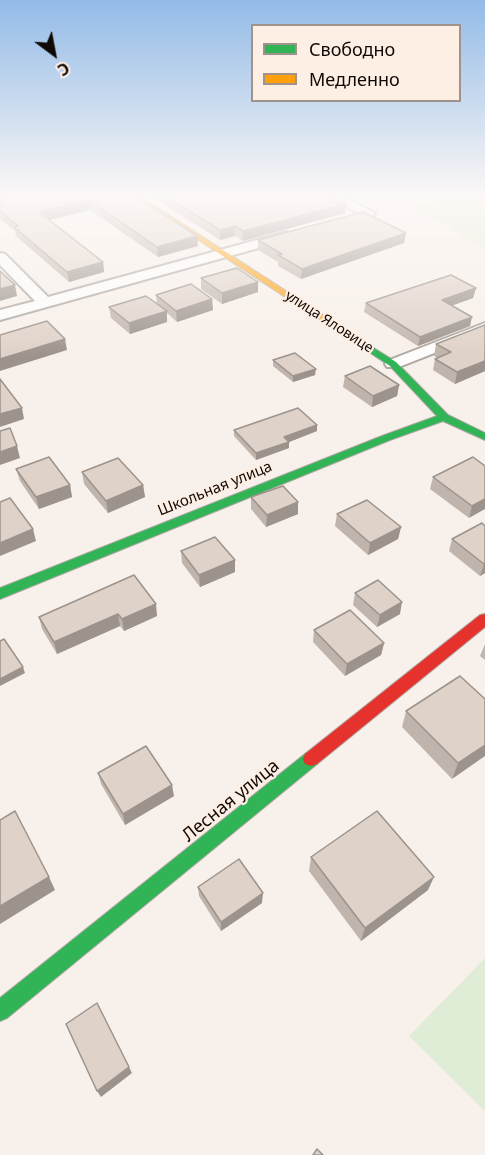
<!DOCTYPE html>
<meta charset="utf-8">
<style>
body{margin:0}
#map{position:relative;width:485px;height:1155px;overflow:hidden;background:#f8f0ea;font-family:"Noto Sans",sans-serif}
canvas{display:block}
.legend{position:absolute;left:251px;top:24px;width:210px;height:78px;box-sizing:border-box;background:#feefe4;border:2px solid #9f938b;margin:0;padding:8px 10px;list-style:none;font-size:18px;color:#100a06}
.legend li{display:flex;align-items:center;gap:12px;height:30px}
.legend b{width:30px;border:2px solid #9f938b}
.north{position:absolute;left:24px;top:24px;width:60px;height:60px;-webkit-text-stroke:4px #feefe4;paint-order:stroke;rotate:148deg;font-size:16px;font-weight:700;line-height:24px;text-align:center;color:#100a06}
.north::after{content:'';display:block;margin:auto;width:21px;height:27px;background:#100a06;clip-path:polygon(50% 0,100% 100%,50% 72%,0 100%)}
</style>
<div id="map">
<canvas width="485" height="1155"></canvas>
<ul class="legend">
<li><b style="height:8px;background:#30b455"></b>Свободно</li>
<li><b style="height:8px;background:#ff9f0a"></b>Медленно</li>
</ul>
<div class="north">С</div>
</div>
<script>
const ctx = document.querySelector('canvas').getContext('2d');
ctx.lineJoin = 'round';
function fill(path, color) {
  ctx.fillStyle = color;
  ctx.fill(path, 'evenodd');
}
function trace(path, color, width, dash) {
  ctx.strokeStyle = color;
  ctx.lineWidth = width;
  ctx.lineCap = dash ? 'butt' : 'round';
  ctx.setLineDash(dash || []);
  ctx.stroke(path);
}
function write(font, color, halo, rows, align = 'center') {
  ctx.font = font + ' "Noto Sans",sans-serif';
  ctx.lineWidth = 4.5;
  ctx.setLineDash([]);
  ctx.textBaseline = 'middle';
  ctx.strokeStyle = halo;
  ctx.fillStyle = color;
  for (const [text, x, y, turn = 0] of rows) {
    ctx.save();
    ctx.translate(x, y);
    ctx.rotate((+turn || 0) * Math.PI / 180);
    ctx.textAlign = isNaN(turn) ? turn : align;
    if (halo) ctx.strokeText(text, 0, 0);
    ctx.fillText(text, 0, 0);
    ctx.restore();
  }
}
fill(new Path2D(`
 M471,195H485V249L413,206Z
 M485,958V1111L409,1036Z`), '#e0edd6');
const street = new Path2D(`
 M324,195H340L375,213L369,217L365,216Z
 M286,232L292,236L291,239L0,320V310L35,301L0,265V253L5,254L48,297Z
 M485,323V333L399,367H387L385,364L387,361Z`);
const fast = new Path2D(`
 M369,345L396,362L448,415L485,433V440L443,421L390,440L0,599V588L382,436L437,416L390,366L366,350V346Z
 M311,752L317,754L319,759L317,764L7,1018L0,1021V998L305,754Z`);
const slow = new Path2D(`
 M130,195H138L374,348L366,350Z`);
const jam = new Path2D(`
 M485,614V627L317,764L311,766L305,764L303,759L305,754L480,615Z`);
trace(street, '#aea7a2', 4);
trace(fast, '#aea7a2', 2);
trace(slow, '#aea7a2', 2);
trace(jam, '#aea7a2', 2);
fill(street, '#fefdfc');
fill(fast, '#30b455');
fill(slow, '#ff9f0a');
fill(jam, '#e5322d');
fill(new Path2D(`
 M0,195H134L198,246L158,257L90,210L49,220L103,262L104,272L69,282L16,236L15,231L0,219Z
 M149,195H330L345,213L243,241L235,236L220,240Z
 M406,233L404,243L301,279L278,266V262L258,250V240Z
 M201,278L258,282V292L222,304L201,289Z
 M476,288L473,298L452,305L472,317L470,326L418,346L364,312L366,303Z
 M156,295L212,299L213,310L177,322L167,313V322L130,334L111,318L109,307L157,304Z
 M485,325V371L455,384L433,370L435,359L438,358L434,356L436,344Z
 M273,360L315,375L293,382L273,366Z
 M345,376L399,385L397,396L372,407L343,387Z
 M234,430L317,431L289,442V448L256,460L234,436Z
 M485,466L469,518L430,489L433,477Z
 M16,469L70,485L72,497L39,509L20,481Z
 M82,472L143,485L145,497L108,513L84,484Z
 M251,497L298,514L266,527L251,509Z
 M337,514L401,527L398,539L368,555L335,526Z
 M482,523L485,573L480,576L449,551L452,539Z
 M181,551L235,560V572L200,587L182,563Z
 M134,575L157,616L124,631L120,626L57,654L42,629L39,617Z
 M355,593L400,614L377,627L353,605Z
 M314,630L384,643L381,655L345,676L313,642Z
 M485,644V660L480,656Z
 M485,699L452,779L402,727L406,711Z
 M98,773L174,796L125,825L101,784Z
 M311,857L428,890L361,941L309,871Z
 M198,887L262,903L221,931L199,896Z`), '#c0b5ac');
fill(new Path2D(`
 M89,200L90,210L40,222L39,212Z
 M346,204L345,213L243,241V231Z
 M235,226V236L220,240V230Z
 M406,233L404,243L301,279L302,269Z
 M197,236L198,246L158,257L157,247Z
 M103,262L104,272L69,282L67,272Z
 M258,282V292L222,304V293Z
 M15,285L17,296L0,301V289Z
 M476,288L473,298L440,310L442,300Z
 M212,299L213,310L177,322L176,311Z
 M167,311V322L130,334L129,323Z
 M472,317L470,326L418,346L420,337Z
 M65,339L67,350L0,371V359Z
 M485,361V371L455,384L457,372Z
 M316,369L315,375L293,382V376Z
 M399,385L397,396L372,407L373,396Z
 M22,408L24,419L0,427V414Z
 M317,425V431L284,444V437Z
 M289,442V448L256,460V453Z
 M17,446L20,458L0,465V452Z
 M70,485L72,497L39,509L36,497Z
 M143,485L145,497L108,513L106,501Z
 M485,499V509L469,518L472,506Z
 M298,502V514L266,527L267,515Z
 M401,527L398,539L368,555L370,543Z
 M33,529L36,541L0,556V543Z
 M235,560V572L200,587L199,575Z
 M485,563V573L480,576L484,564Z
 M402,602L400,614L377,627L380,615Z
 M156,604L157,616L124,631L122,619Z
 M118,614L120,626L57,654L54,642Z
 M384,643L381,655L345,676L347,664Z
 M23,667L25,673L0,686V679Z
 M485,745V756L452,779L458,763Z
 M172,785L174,796L125,825L123,814Z
 M49,877L55,890L0,924V906Z
 M434,877L428,890L361,941L365,928Z
 M263,893L262,903L221,931V922Z
 M129,1067L132,1073L101,1097L97,1091Z`), '#9c938c');
const building = new Path2D(`
 M0,195H134L197,236L157,247L89,200L39,212L103,262L67,272L14,227L18,226L0,211Z
 M163,195H330L346,204L243,231L235,226L220,230Z
 M363,212L406,233L302,269L278,255L282,254L258,240Z
 M237,268L258,282L222,293L201,278Z
 M0,271L15,285L0,289Z
 M451,275L476,288L442,300L472,317L420,337L366,303Z
 M191,284L212,299L176,311L156,295Z
 M146,296L167,311L129,323L109,307Z
 M47,321L65,339L0,359V335Z
 M485,325V361L457,372L435,359L451,352L436,344Z
 M295,353L316,369L293,376L273,360Z
 M370,366L399,385L373,396L345,376Z
 M0,379L22,408L0,414Z
 M298,408L317,425L284,437L289,442L256,453L234,430Z
 M10,428L17,446L0,452V431Z
 M49,457L70,485L36,497L16,469Z
 M473,457L485,466V499L472,506L433,477Z
 M118,458L143,485L106,501L82,472Z
 M283,486L298,502L267,515L251,497Z
 M10,498L33,529L0,543V502Z
 M367,500L401,527L370,543L337,514Z
 M482,523L485,526V563L484,564L452,539Z
 M215,537L235,560L199,575L181,551Z
 M134,575L156,604L122,619L118,614L54,642L39,617Z
 M378,580L402,602L380,615L355,593Z
 M350,610L384,643L347,664L314,630Z
 M4,639L23,667L0,679V641Z
 M460,676L485,699V745L458,763L406,711Z
 M146,746L172,785L123,814L98,773Z
 M15,811L49,877L0,906V820Z
 M377,811L434,877L365,928L311,857Z
 M239,859L263,893L221,922L198,887Z
 M97,1003L129,1067L97,1091L66,1024Z
 M317,1149L323,1155H313Z`);
fill(building, '#dfd2c8');
trace(building, '#9c938c', 1.5);
const sky = ctx.createLinearGradient(0, 0, 0, 357);
sky.addColorStop(0, '#93bbe7');
sky.addColorStop(0.55, '#fcf8f6');
sky.addColorStop(1, '#fcf8f600');
ctx.fillStyle = sky;
ctx.fillRect(0, 0, 485, 357);
write('14px', '#100a06', '#feefe4', [
 ["улица Яловице",329,322,33]
]);
write('15px', '#100a06', '#feefe4', [
 ["Школьная улица",215,489,-22]
]);
write('18px', '#100a06', '#feefe4', [
 ["Лесная улица",231,801,-39]
]);
</script>
